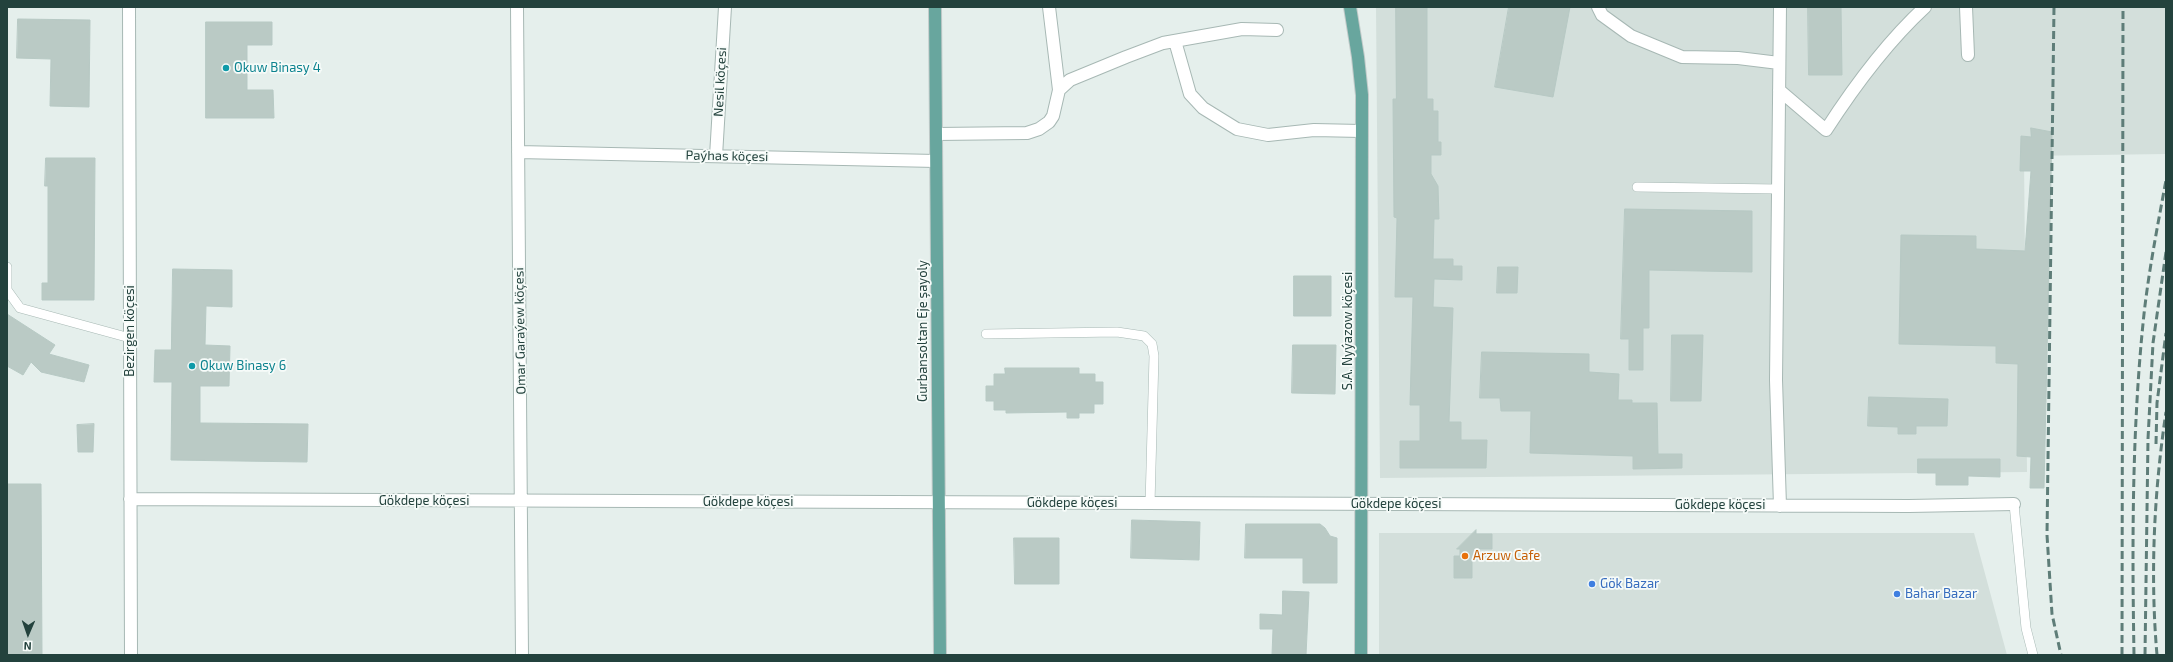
<!DOCTYPE html>
<meta charset="utf-8">
<style>
body{margin:0}
#map{position:relative;width:2173px;height:662px;overflow:hidden;background:#e5efec;font-family:"Exo 2",sans-serif}
canvas{display:block}
.frame{position:absolute;inset:0;border:8px solid #23423d;pointer-events:none}
.north{position:absolute;left:8px;top:614px;width:40px;height:40px;-webkit-text-stroke:3px #f6fbf9;paint-order:stroke;rotate:182deg;font-size:11px;font-weight:700;line-height:16px;text-align:center;color:#23423d}
.north::after{content:'';display:block;margin:auto;width:14px;height:18px;background:#23423d;clip-path:polygon(50% 0,100% 100%,50% 72%,0 100%)}
</style>
<div id="map">
<canvas width="2173" height="662"></canvas>
<div class="frame"></div>
<div class="north">N</div>
</div>
<script>
const ctx = document.querySelector('canvas').getContext('2d');
ctx.lineJoin = 'round';
function fill(path, color) {
  ctx.fillStyle = color;
  ctx.fill(path, 'evenodd');
}
function trace(path, color, width, dash) {
  ctx.strokeStyle = color;
  ctx.lineWidth = width;
  ctx.lineCap = dash ? 'butt' : 'round';
  ctx.setLineDash(dash || []);
  ctx.stroke(path);
}
function write(font, color, halo, rows, align = 'center') {
  ctx.font = font + ' "Exo 2",sans-serif';
  ctx.lineWidth = 3.5;
  ctx.setLineDash([]);
  ctx.textBaseline = 'middle';
  ctx.strokeStyle = halo;
  ctx.fillStyle = color;
  for (const [text, x, y, turn = 0] of rows) {
    ctx.save();
    ctx.translate(x, y);
    ctx.rotate((+turn || 0) * Math.PI / 180);
    ctx.textAlign = isNaN(turn) ? turn : align;
    if (halo) ctx.strokeText(text, 0, 0);
    ctx.fillText(text, 0, 0);
    ctx.restore();
  }
}
fill(new Path2D(`
 M1376,7H2166V154L2024,156L2027,472L1380,478Z
 M1379,533H1974L2007,655H1379Z`), '#d3dfdb');
const building = new Path2D(`
 M1396,7H1427V99H1433V111H1438V142H1441V155H1431V174L1438,186L1439,219H1434L1433,259H1453V266H1462V280L1434,279L1433,307L1453,308L1449,422H1461V440H1487L1486,468H1400V441H1420V405H1410L1413,297H1395L1397,218L1394,217L1393,99H1396Z
 M1509,7H1570L1553,97L1495,87Z
 M1808,7H1841L1842,75H1809Z
 M18,19L90,20L89,107L50,106L51,59L17,58Z
 M206,22H272V45H247V90H273L274,118H206Z
 M2031,128L2052,132L2044,488H2030L2031,457L2017,456L2018,364L1996,363V346L1899,344L1901,235L1976,236V249L2025,251L2031,171H2020L2021,136L2031,137Z
 M46,158H95L94,300H42V283H48V186H45Z
 M1625,209L1752,211V272L1649,270V328H1643V370H1629V339H1621Z
 M1498,267H1518L1517,293H1497Z
 M173,269L232,270V307L206,306L205,345L230,346L229,386H200V423L308,424L307,462L171,460L172,382H154L155,350H171Z
 M1294,276H1331V316H1294Z
 M7,314L55,345L49,354L89,365L84,382L41,372L31,362L23,375L7,366Z
 M1672,335H1703L1701,401H1671Z
 M1293,345H1336L1335,394L1292,393Z
 M1482,352L1589,354V372L1619,374L1618,400H1632V403H1657L1658,454H1682V468L1633,469V456L1530,453L1531,411H1501L1500,398H1480Z
 M1005,368H1079V374H1095V382H1103V404H1094V413H1079V418H1067V412L1006,413V410H994V401H986V386H994V374H1005Z
 M1869,397L1948,399L1947,426H1916V434H1898V427L1868,426Z
 M94,424L93,452H78L77,425Z
 M1918,459H2000V477L1968,476V485H1936V473H1918Z
 M7,484H41L42,655H7Z
 M1132,520L1200,522L1199,560L1131,558Z
 M1246,524H1320L1325,528L1330,536L1337,538V583H1303V558H1245Z
 M1476,530V534H1492V549H1477V556H1472V578H1454V556H1460V549H1457Z
 M1014,538H1059V584H1015Z
 M1283,591L1309,592L1306,655H1272L1273,629H1260V614L1282,615Z`);
fill(building, '#bacac5');
trace(building, '#b7c9c4', 1);
const lane = new Path2D(`
 M1637,187L1778,189
 M7,267V290L20,308L130,338
 M986,334L1117,332L1144,336L1152,344L1154,356L1150,504
 M2014,504L2026,628L2033,655`);
const street = new Path2D(`
 M129,7L131,655
 M517,7L522,655
 M1049,7L1059,90
 M1598,7L1602,15L1631,36L1682,57L1738,58L1779,63
 M1780,7L1776,380L1780,506
 M1966,7L1968,55
 M1175,41L1190,94L1203,108L1237,129L1268,135L1314,130L1361,131
 M1779,90L1826,130C1855,85 1886,43 1925,7
 M936,134L1027,133L1039,129L1049,122L1053,116L1059,90L1070,80L1126,57L1163,43L1242,29L1277,30
 M518,152L936,161
 M716,156L725,7
 M130,499L1909,506L2014,504`);
const primary = new Path2D(`
 M935,7L940,655
 M1350,7L1358,57L1362,95L1361,655`);
trace(lane, '#a7b8b4', 10);
trace(street, '#a7b8b4', 14);
trace(primary, '#c1cac9', 14);
trace(lane, '#fff', 9);
trace(street, '#fff', 12);
trace(primary, '#68a69e', 12);
trace(new Path2D(`
 M2054,7L2047,535L2052,614L2061,655
 M2156,444L2157,403L2166,333
 M2122,655L2123,7
 M2134,655C2132,542 2132,427 2144,314C2149,269 2158,224 2166,180
 M2145,655L2148,439L2153,343L2166,252
 M2157,655C2150,575 2154,492 2166,412`), '#5e7d78', 3, [8, 4]);
for (const [x, y, r, color] of [
 [226,68,4,"#0f9aa8"],
 [192,366,4,"#0f9aa8"],
 [1465,556,4,"#e8710a"],
 [1592,584,4,"#3f7fe0"],
 [1897,594,4,"#3f7fe0"]
]) {
  const dot = new Path2D();
  dot.arc(x, y, r, 0, 2 * Math.PI);
  ctx.fillStyle = color;
  ctx.fill(dot);
  trace(dot, '#f6fbf9', 1.5);
}
write('13px', '#0d838f', '#f6fbf9', [
 ["Okuw Binasy 4",234,68],
 ["Okuw Binasy 6",200,366]
], 'left');
write('13px', '#23423d', '#f6fbf9', [
 ["Nesil köçesi",720,82,-87],
 ["Paýhas köçesi",727,156,1],
 ["Bezirgen köçesi",130,331,-90],
 ["Omar Garaýew köçesi",520,331,-91],
 ["Gurbansoltan Eje şayoly",923,331,-90],
 ["S.A. Nyýazow köçesi",1348,331,-90],
 ["Gökdepe köçesi",424,501],
 ["Gökdepe köçesi",748,502],
 ["Gökdepe köçesi",1072,503],
 ["Gökdepe köçesi",1396,504],
 ["Gökdepe köçesi",1720,505]
]);
write('13px', '#c56008', '#f6fbf9', [
 ["Arzuw Cafe",1473,556]
], 'left');
write('13px', '#366cbe', '#f6fbf9', [
 ["Gök Bazar",1600,584],
 ["Bahar Bazar",1905,594]
], 'left');
</script>
